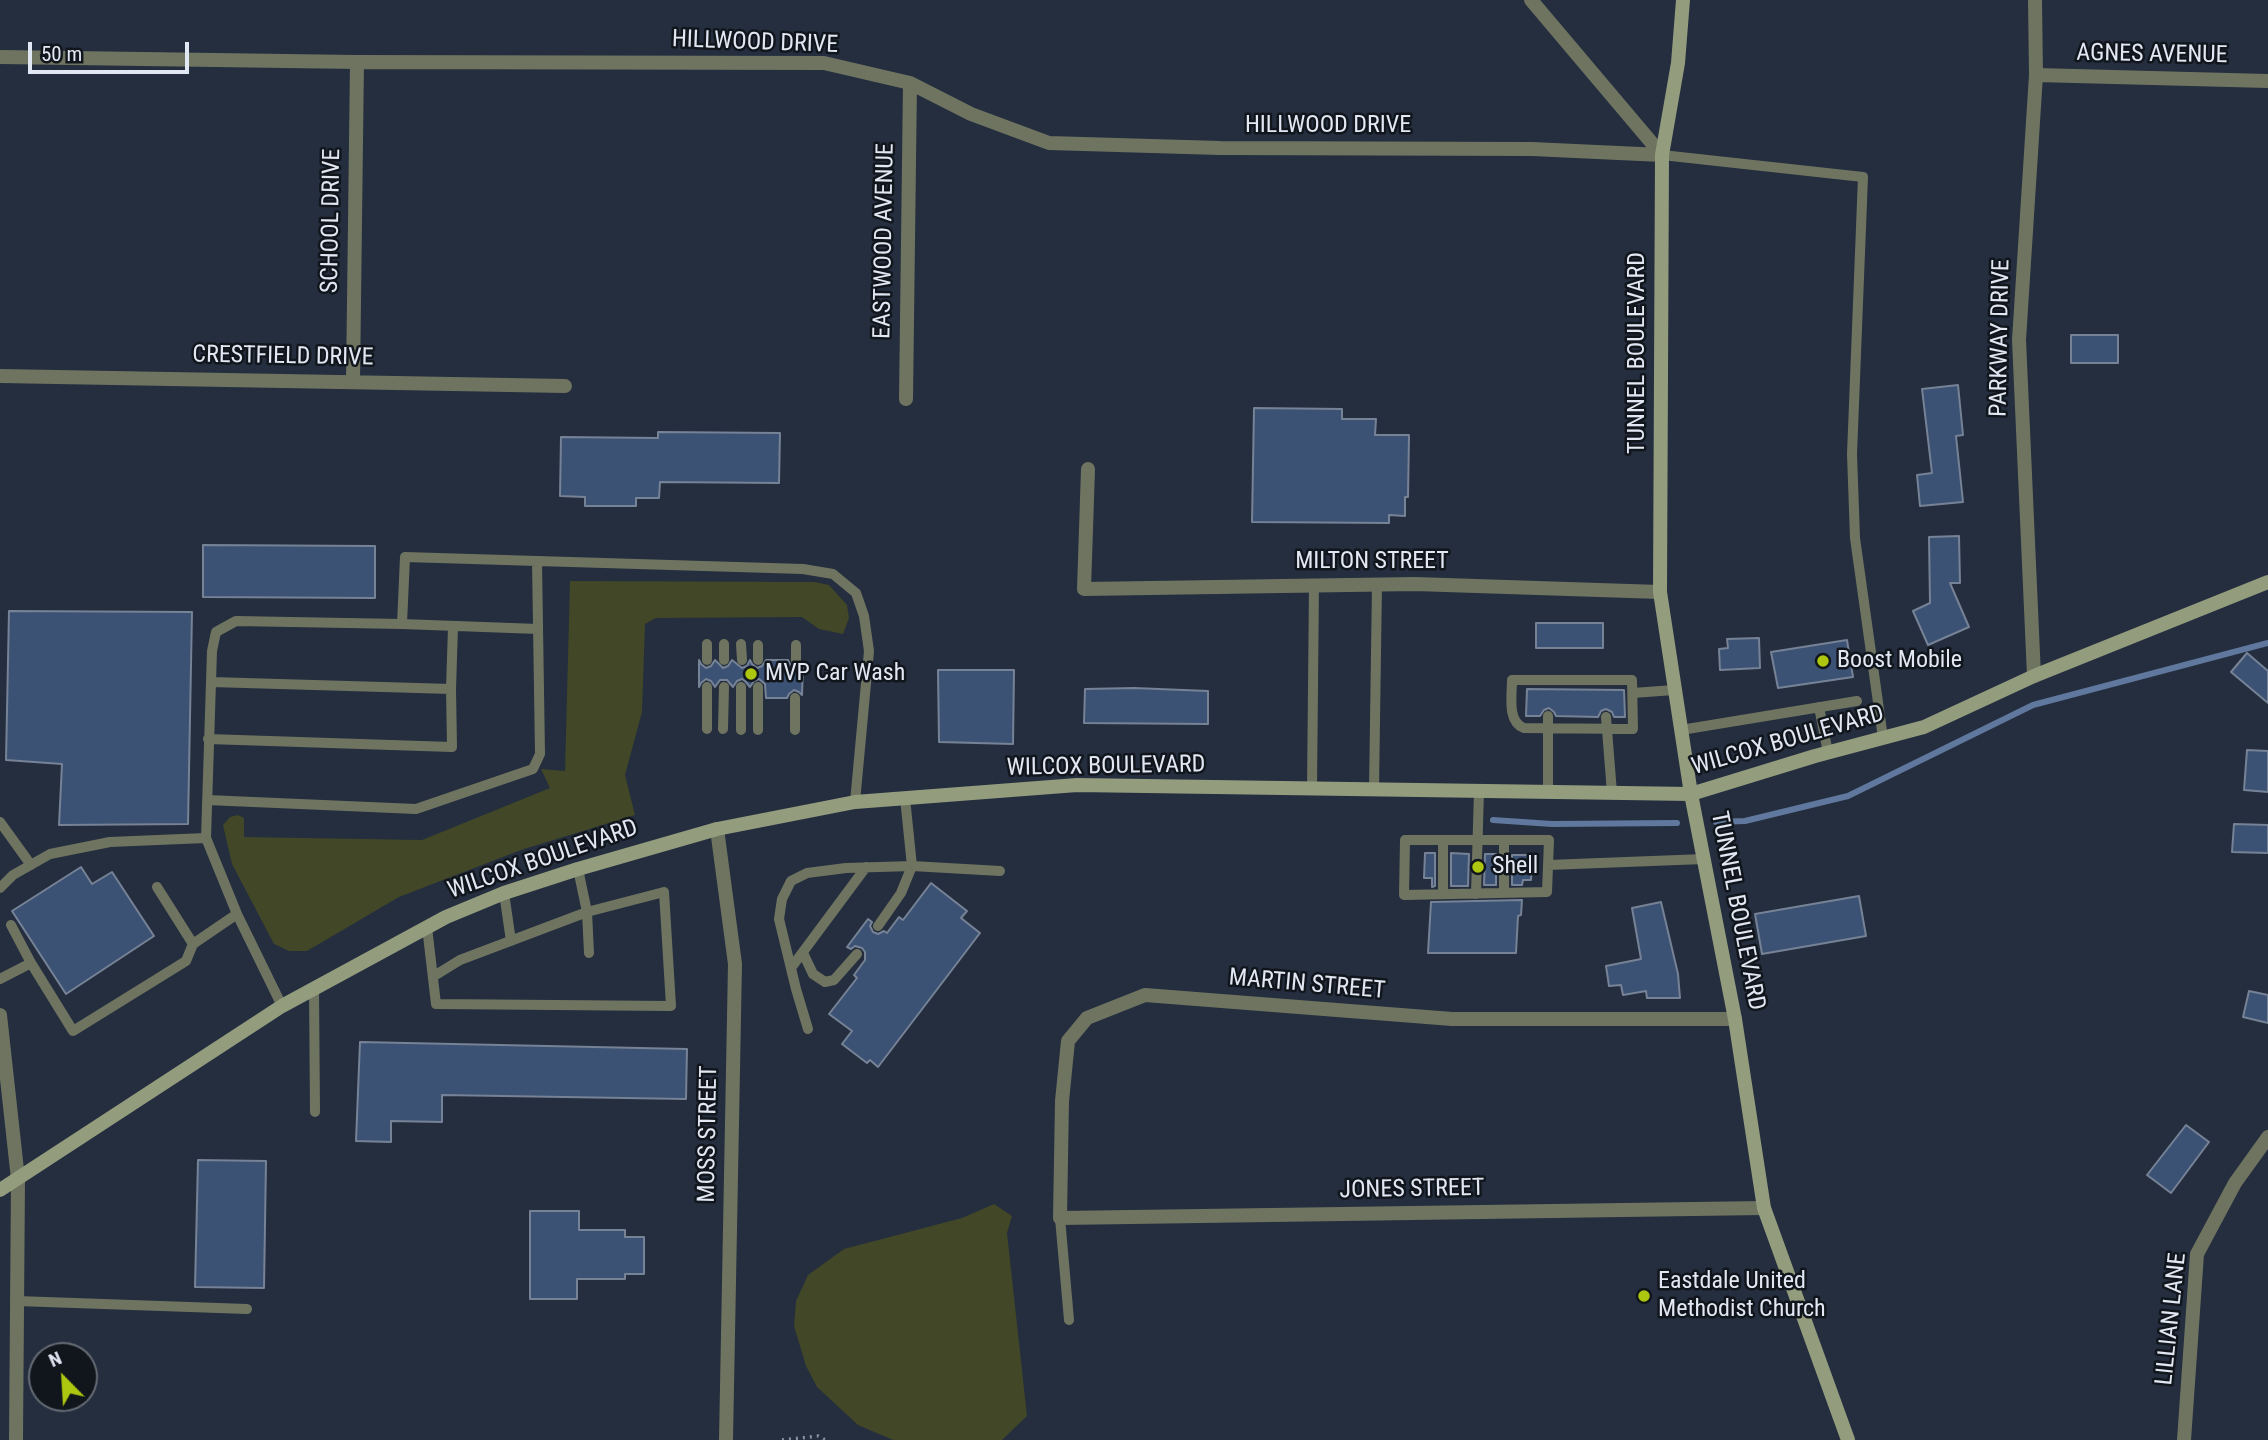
<!DOCTYPE html>
<style>
body{margin:0}
#map{position:relative;width:2268px;height:1440px;overflow:hidden;background:#242e3e;font-family:"Roboto Condensed",sans-serif}
canvas{display:block}
.north{position:absolute;left:28px;top:1342px;width:70px;height:70px;box-sizing:border-box;background:#11161d;border:2px solid #646a73;border-radius:50%;rotate:336deg;font-size:19px;font-weight:700;line-height:28px;text-align:center;color:#e1e8f3}
.north::after{content:'';display:block;margin:auto;width:24px;height:32px;background:#adc60f;clip-path:polygon(50% 0,100% 100%,50% 72%,0 100%)}
.scale{position:absolute;left:28px;top:42px;width:161px;height:32px;box-sizing:border-box;border:4px solid #e1e8f3;border-top:0;padding-left:9px;font-size:21px;line-height:24px;white-space:nowrap;color:#e1e8f3;-webkit-text-stroke:5px #11161d;paint-order:stroke}
</style>
<div id="map">
<canvas width="2268" height="1440"></canvas>
<div class="north">N</div>
<div class="scale">50 m</div>
</div>
<script>
const ctx = document.querySelector('canvas').getContext('2d');
ctx.lineJoin = 'round';
function fill(path, color) {
  ctx.fillStyle = color;
  ctx.fill(path, 'evenodd');
}
function trace(path, color, width, dash) {
  ctx.strokeStyle = color;
  ctx.lineWidth = width;
  ctx.lineCap = dash ? 'butt' : 'round';
  ctx.setLineDash(dash || []);
  ctx.stroke(path);
}
function write(font, color, halo, rows, align = 'center') {
  ctx.font = font + ' "Roboto Condensed",sans-serif';
  ctx.lineWidth = 5;
  ctx.setLineDash([]);
  ctx.textBaseline = 'middle';
  ctx.strokeStyle = halo;
  ctx.fillStyle = color;
  for (const [text, x, y, turn = 0] of rows) {
    ctx.save();
    ctx.translate(x, y);
    ctx.rotate((+turn || 0) * Math.PI / 180);
    ctx.textAlign = isNaN(turn) ? turn : align;
    if (halo) ctx.strokeText(text, 0, 0);
    ctx.fillText(text, 0, 0);
    ctx.restore();
  }
}
fill(new Path2D(`
 M570,581L815,582L829,585L847,605L849,618L843,634L819,629L802,617L656,618L645,624L642,712L625,775L635,815L521,850L399,897L307,951H289L274,944L232,864L223,825L230,817L238,815L244,818V837L422,840L550,788L541,769L565,771Z
 M994,1204L1012,1216L1007,1233L1027,1416L1002,1440H893L858,1425L817,1387L806,1366L794,1326L796,1301L808,1275L844,1249L962,1218Z`), '#414727');
trace(new Path2D(`
 M1493,820L1552,824L1677,823
 M1716,822L1745,821L1848,796L2033,705L2268,643`), '#60789d', 6);
const building = new Path2D(`
 M2071,335H2118V363H2071Z
 M1958,385L1963,435L1956,436L1963,502L1920,506L1917,475L1932,473L1922,389Z
 M1254,408L1342,409V419H1376L1375,435H1409L1408,497H1405V516L1389,515V523L1252,522Z
 M658,432L780,433L779,483L660,482L659,498H636V506H585V497L560,496L561,437L658,438Z
 M1959,536L1960,583H1950L1969,627L1928,645L1913,611L1930,603L1929,537Z
 M203,545L375,546V598L203,597Z
 M9,611L192,612L188,824L59,825L62,764L6,760Z
 M1536,623H1603V648H1536Z
 M1759,638L1760,668L1720,670L1719,649L1728,648L1727,639Z
 M1847,640L1853,677L1778,688L1771,652Z
 M2247,653L2268,671V703L2231,672Z
 M699,660L701,664L706,668L711,666L715,660L723,668L728,666L732,660L742,668L747,666L750,660L752,664L757,668L762,666L766,660H788L790,664L795,668L803,664L802,695L799,692L794,690L789,694L787,698H766L765,684L759,679L754,681L750,687L745,681L742,679L737,681L733,687L727,680H720L715,687L711,681L706,679L701,683L699,687Z
 M938,670H1014L1013,744L939,742Z
 M1134,688L1208,691V724L1084,723L1085,689Z
 M1527,689L1624,690L1625,717H1614L1612,712L1606,709L1601,711L1598,717L1556,716L1554,712L1549,708L1544,710L1540,716H1526Z
 M2247,750L2268,751V792L2244,790Z
 M2234,824L2268,825V853L2232,852Z
 M1425,853H1435V886L1432,887V878H1424Z
 M1451,853L1469,854L1468,886H1451Z
 M1485,854H1496V885H1484Z
 M1512,855H1532L1531,880H1523L1522,885H1512Z
 M81,867L92,884L112,872L154,936L66,994L12,911Z
 M931,883L967,911L961,918L980,933L878,1067L870,1060L867,1063L842,1044L852,1031L829,1014L857,978L854,975L865,960V952L862,948L855,946L851,949L847,947L868,919L872,922L870,926L873,932L878,934L884,931L887,933L899,917L903,920Z
 M1859,896L1866,936L1762,954L1755,914Z
 M1522,900L1521,915L1518,916L1516,953H1428L1431,902Z
 M1661,902L1678,974L1680,998H1647L1646,991L1623,995L1621,985L1609,986L1606,966L1641,959L1632,908Z
 M2249,991L2268,995V1023L2243,1017Z
 M360,1042L687,1049L686,1099L442,1095V1122L391,1121V1142L356,1141Z
 M2186,1125L2209,1142L2171,1193L2147,1175Z
 M198,1160L266,1161L264,1288L195,1287Z
 M530,1211H579V1230H625V1237H644V1274H625V1279H577V1299H530Z`);
fill(building, '#3c5274');
trace(building, '#768295', 2);
trace(new Path2D(`
 M782,1440L818,1436L825,1440`), '#89919f', 3.5, [2, 5]);
trace(new Path2D(`
 M1662,155L1863,177L1852,454L1855,538L1883,738
 M402,624L538,629
 M707,644V660
 M741,644L742,660
 M724,660V644
 M758,660V645
 M796,660V645
 M1512,680H1632L1633,729L1524,728C1507,722 1512,696 1512,680Z
 M211,682L451,689L453,627
 M1633,693L1674,690
 M1819,707L1828,753
 M1606,717L1612,793
 M707,729V687
 M723,729L724,687
 M741,730V687
 M758,730V687
 M795,730V698
 M1681,730L1857,701
 M208,739L452,747L451,689
 M1312,789L1314,584
 M1374,790L1377,584
 M1548,792V716
 M207,800L416,809L533,769L540,754L537,561
 M0,822L31,865
 M1405,840H1549L1547,892L1404,895Z
 M1443,840V894
 M1504,840V893
 M1548,865L1704,859
 M578,869L587,912L589,953
 M157,887L193,944L237,914
 M0,888L13,875L50,854L110,842L206,838
 M504,893L511,941
 M1476,894L1479,791
 M11,925L31,963
 M878,926L901,893L912,866L1000,871
 M427,927L436,1004L671,1006L664,892L587,912L460,960L434,976
 M803,953L813,974L825,982L834,980L857,954
 M791,968L866,867
 M0,979L31,963L73,1031L186,961L193,944
 M314,989L315,1112
 M282,1006L237,914L206,838L212,651L216,632L236,621L402,624L405,557L803,569L833,574L856,593L864,616L869,651L855,802
 M808,1029L796,989L779,919L782,899L791,881L807,873L846,868L912,866L905,798
 M1060,1218L1069,1320
 M17,1301L247,1309`), '#6f7461', 10);
trace(new Path2D(`
 M1531,0L1662,155
 M0,57L357,62L824,63L910,83L971,114L1049,143L1220,148L1532,149L1662,155
 M2036,75L2268,81
 M0,376L565,386
 M353,381L357,62
 M906,399L910,83
 M1088,469L1084,589L1415,584L1660,592
 M2034,676L2019,340L2036,75L2035,0
 M717,829L735,964L726,1440
 M0,1015L18,1179L16,1440
 M1735,1019H1452L1145,995L1087,1018L1068,1041L1062,1101L1060,1218L1764,1208
 M2184,1440L2197,1254L2235,1183L2268,1137`), '#6f7461', 14);
trace(new Path2D(`
 M1683,0L1678,63L1662,155L1660,592L1691,794L1735,1019L1764,1208L1848,1440
 M0,1190L282,1006L446,917L504,893L578,869L717,829L855,802L1077,785L1691,794L1815,756L1924,727L2034,676L2268,582`), '#949c7e', 14);
for (const [x, y, r, color] of [
 [1823,661,7,"#adc60f"],
 [751,674,7,"#adc60f"],
 [1478,867,7,"#adc60f"],
 [1644,1296,7,"#adc60f"]
]) {
  const dot = new Path2D();
  dot.arc(x, y, r, 0, 2 * Math.PI);
  ctx.fillStyle = color;
  ctx.fill(dot);
  trace(dot, '#11161d', 2.5);
}
write('24px', '#e1e8f3', '#11161d', [
 ["HILLWOOD DRIVE",755,43,2],
 ["AGNES AVENUE",2152,55,1],
 ["HILLWOOD DRIVE",1328,126],
 ["SCHOOL DRIVE",332,221,-89],
 ["EASTWOOD AVENUE",885,241,-89],
 ["PARKWAY DRIVE",2001,338,-89],
 ["TUNNEL BOULEVARD",1638,353,-90],
 ["CRESTFIELD DRIVE",283,357,1],
 ["MILTON STREET",1372,562],
 ["WILCOX BOULEVARD",1788,741,-16],
 ["WILCOX BOULEVARD",1106,767,-1],
 ["WILCOX BOULEVARD",543,860,-19],
 ["TUNNEL BOULEVARD",1737,911,79],
 ["MARTIN STREET",1307,985,5],
 ["MOSS STREET",709,1134,-89],
 ["JONES STREET",1412,1190,-1],
 ["LILLIAN LANE",2172,1319,-84]
]);
write('24px', '#e1e8f3', '#11161d', [
 ["Boost Mobile",1837,661],
 ["MVP Car Wash",765,674],
 ["Shell",1492,867],
 ["Eastdale United",1658,1282],
 ["Methodist Church",1658,1310]
], 'left');
</script>
